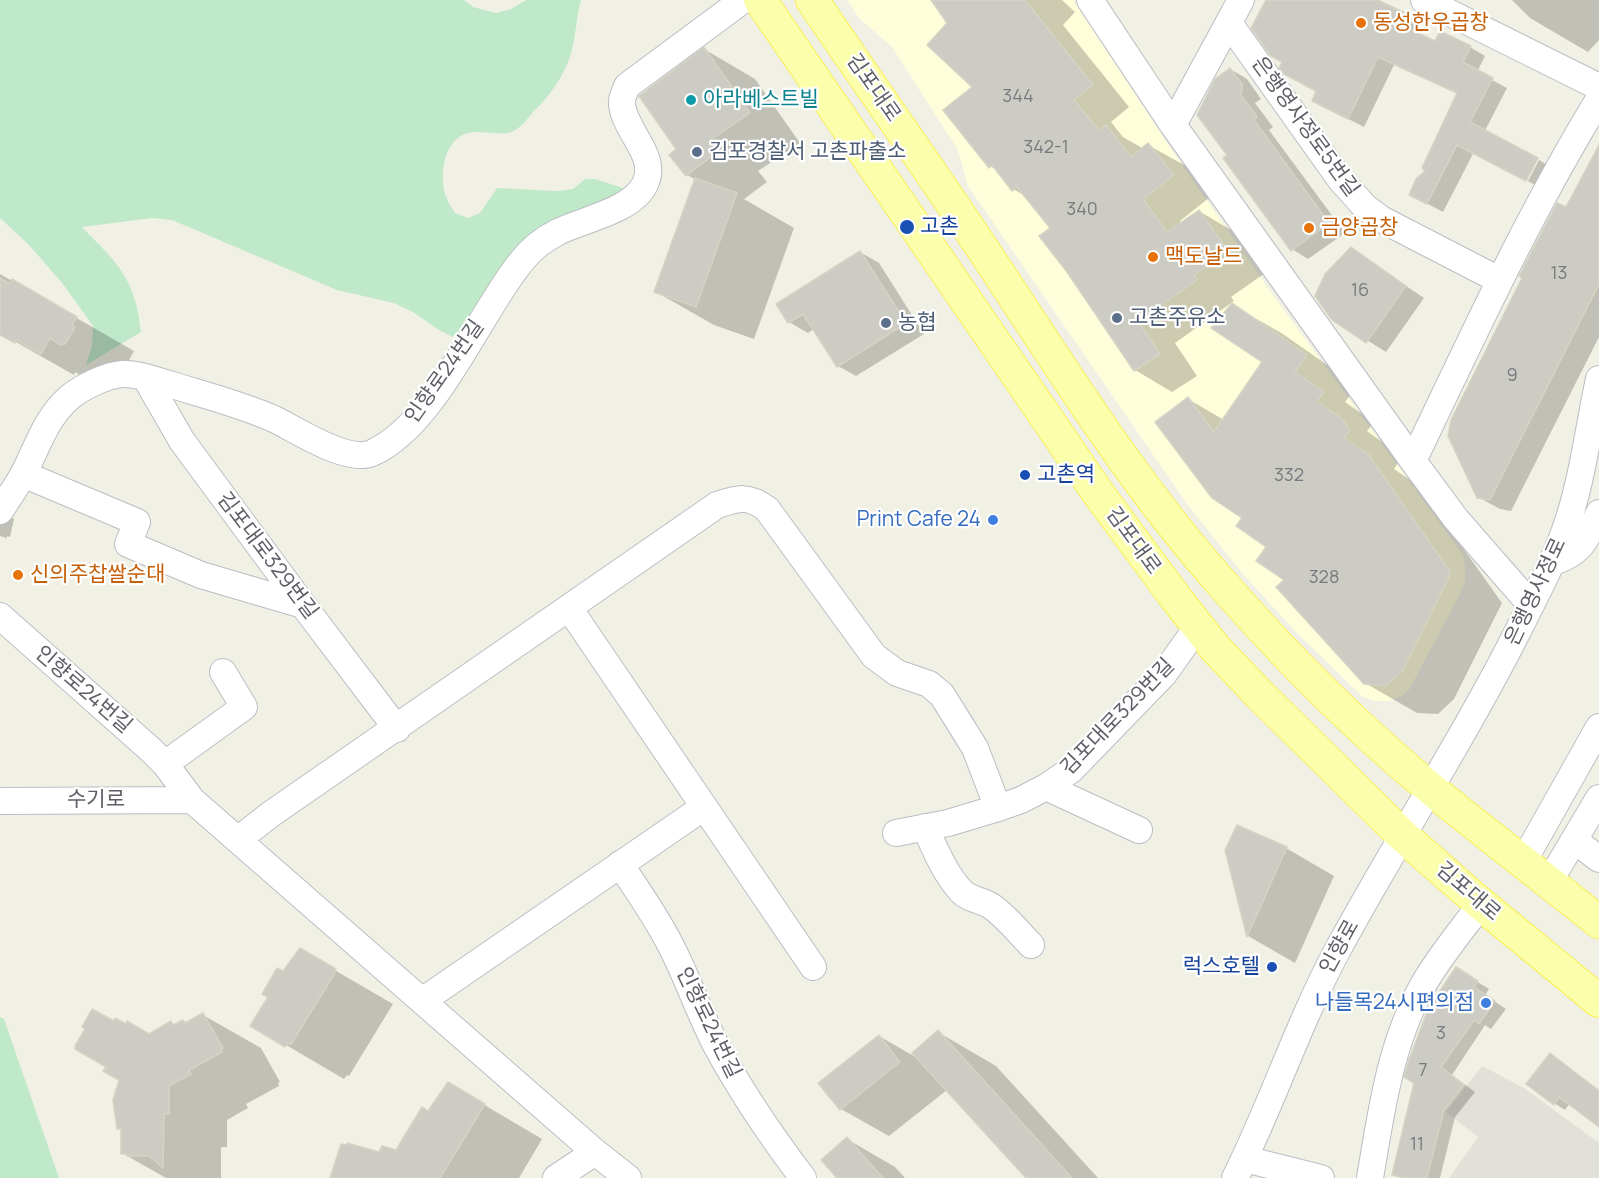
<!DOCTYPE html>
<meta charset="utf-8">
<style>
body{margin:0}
canvas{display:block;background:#f0f0e5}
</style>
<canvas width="1599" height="1178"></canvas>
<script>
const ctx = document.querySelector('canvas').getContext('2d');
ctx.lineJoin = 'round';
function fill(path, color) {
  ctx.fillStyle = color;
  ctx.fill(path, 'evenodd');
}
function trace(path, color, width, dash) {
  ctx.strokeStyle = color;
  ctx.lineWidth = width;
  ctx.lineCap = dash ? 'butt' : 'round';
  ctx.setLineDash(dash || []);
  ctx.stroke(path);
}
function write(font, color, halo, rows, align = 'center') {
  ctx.font = font + ' Manrope,"Noto Sans KR",sans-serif';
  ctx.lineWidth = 4.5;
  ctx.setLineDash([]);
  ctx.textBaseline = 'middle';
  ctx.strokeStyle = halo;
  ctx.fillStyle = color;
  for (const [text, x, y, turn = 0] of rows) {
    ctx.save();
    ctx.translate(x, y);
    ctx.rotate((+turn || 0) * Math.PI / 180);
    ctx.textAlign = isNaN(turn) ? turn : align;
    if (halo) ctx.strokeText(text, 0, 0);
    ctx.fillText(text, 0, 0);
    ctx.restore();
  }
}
fill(new Path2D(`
 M847,0H1073L1171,149L1270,291L1463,555L1465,567V581L1459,596L1409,690L1400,697L1387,701H1375L1363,697L1295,631L1243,574L1187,504L968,186L958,150L892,47L859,18Z`), '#fffedb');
fill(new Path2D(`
 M1482,1066L1524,1088L1599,1143V1178H1449L1478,1137L1446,1112Z`), '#e1e1d9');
fill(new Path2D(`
 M0,0H464L473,7L496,13L511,9L526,0H581C577,15 576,30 573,46C567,72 552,94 533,112C528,118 523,125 517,129C502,139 484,129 468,133C443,139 439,177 446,197C448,203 452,208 455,213L468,218L480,213L497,188L558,191L573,189L585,179H595L626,189L602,204L574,216L465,329L453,337L439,330L413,312L394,303L337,290L172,220L152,218L82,227C90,236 100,245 108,254C131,280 137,299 141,332L86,365L92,346L93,326L63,284L29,245L0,218Z
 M0,1017L4,1019L59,1178H0Z`), '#c0e9c9');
fill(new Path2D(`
 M933,0H1062L1075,12L1063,25L1129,107L1111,122L1123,137L1144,149L1148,145L1186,166L1210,197L1180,221L1182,224L1199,211L1236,233L1265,273L1231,297L1234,301L1175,343L1197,376L1172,392L1135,370L1069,271L1052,228L1027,197L1013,189L998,171L990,166L975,87L949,23Z
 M1268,0H1374L1420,23L1415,33L1436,43L1470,47L1485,56L1477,72L1507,88L1443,212L1426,203L1427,171L1459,94L1394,65L1364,127L1329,109L1318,91L1284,62Z
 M1512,0H1599V40L1588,52L1530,18Z
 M704,49L755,79L800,143L758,171L767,182L744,199L794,228L754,339L714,325L656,292L696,180L687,175Z
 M1230,69L1247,79L1261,99L1255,103L1273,127L1269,130L1345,233L1308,259L1292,249L1229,155Z
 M1599,148V337L1511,511L1500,509L1478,497L1566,209Z
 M1539,160L1553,168L1542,189L1528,181Z
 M1351,249L1424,298L1386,352L1333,319Z
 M860,252L879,263L924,334L856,376L838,366L814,329L808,333L789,322Z
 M0,274L134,351L129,360L132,361L123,377L100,387L75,372L74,375L0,333Z
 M1232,305L1283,334L1357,386L1345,402L1374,422L1367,431L1392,449L1400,460L1394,469L1419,486L1502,603L1454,699L1438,714L1417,713L1365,683L1286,580L1268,546L1244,518L1188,399L1224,420L1264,362Z
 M0,501L14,509L12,518L14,519L10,537L7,536V538L0,536Z
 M1286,848L1334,876L1295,963L1248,936L1227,850Z
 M300,950L393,1004L349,1076L347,1075L344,1079L252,1025Z
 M1468,976L1489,989L1485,995L1506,1009L1491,1029L1485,1025L1452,1075L1475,1092L1455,1117L1440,1178H1400L1393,1174Z
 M203,1015L261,1048L280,1082L278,1083L279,1086L246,1104L248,1108L227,1120V1147H221V1178H166L122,1153V1130L118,1128L120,1080L114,1023L149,1035L171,1023L175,1026L183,1021L187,1024Z
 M938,1032L996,1066L1098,1178H1028L947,1090L889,1136L841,1109L879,1036L919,1059Z
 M1551,1055L1599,1090V1125L1570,1103L1565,1110L1554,1103Z
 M449,1084L542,1139L519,1178H332L380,1154L396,1152L429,1113Z
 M847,1139L895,1167L905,1178H839Z`), '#0003');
const building = new Path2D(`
 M931,0H1025L1093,85L1074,100L1099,130L1106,125L1131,157L1148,143L1174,175L1143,199L1167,232L1199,210L1228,251L1194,275L1197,280L1138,321L1160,354L1134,371L1067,272L1039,236L1050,228L1017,187L1012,191L992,165L989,168L943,110L972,87L927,45L947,23Z
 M1266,0H1378L1405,13L1400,24L1435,41L1440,31L1471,46L1463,62L1493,78L1470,122L1538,158L1526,181L1457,145L1427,204L1409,195L1416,179L1425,171L1422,168L1457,93L1378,57L1348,119L1312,101L1316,91L1284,74L1279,68L1282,62L1271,56L1251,28Z
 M704,47L750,113L709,141L717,152L686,176L669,155L676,149L639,96Z
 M1230,68L1242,84V92L1240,94L1257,117L1254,120L1329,223L1291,251L1223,158L1227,155L1197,115L1215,79Z
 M1599,145V284L1490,500L1477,498L1448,436L1451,420L1522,278L1519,276L1557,203L1566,207Z
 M695,178L737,193L696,307L654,292Z
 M1351,247L1406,286L1366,343L1332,320L1315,296L1325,274Z
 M860,251L906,323L837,367L803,314L788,323L776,304Z
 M0,278L10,284L12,279L77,317L72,325L75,327L65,344L61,345L50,338L41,354L16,340L15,343L0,335Z
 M1232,303L1307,355L1295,372L1324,392L1317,401L1341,418L1350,430L1344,438L1368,454L1451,573L1403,670L1386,686L1364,684L1276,587L1284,580L1256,561L1266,547L1236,526L1242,518L1212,498L1155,422L1188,397L1214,432L1262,362L1211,328Z
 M1237,825L1287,847L1247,937L1225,850Z
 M300,948L336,969L335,973L291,1044L288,1043L285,1047L250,1026L268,997L262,994L277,968L283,971Z
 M1456,967L1478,981L1474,987L1495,1001L1479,1024L1474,1020L1441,1067L1464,1085L1444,1110L1427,1178H1406L1392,1175L1414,1083L1404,1077L1409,1060L1429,1007Z
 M92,1009L114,1021L115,1018L126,1024L127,1021L149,1034L171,1021L173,1025L183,1020L185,1023L203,1013L223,1048L221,1049L222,1052L189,1070L191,1074L169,1086V1114H164L163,1168L149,1156H127V1154H121V1129H117L113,1100L119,1080L103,1071L106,1067L75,1049V1046L85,1029L82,1027Z
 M938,1030L1072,1178H1026L912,1053Z
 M879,1035L900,1062L840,1110L818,1083Z
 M1550,1053L1599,1091V1127L1559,1097L1554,1105L1526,1084Z
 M448,1082L485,1104L440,1178H330L341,1144L346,1145L347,1143L379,1152L382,1146L396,1150L422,1107L428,1111Z
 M847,1137L883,1178H837L821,1160Z`);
fill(building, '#cdccc4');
trace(building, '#d5d3c3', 1.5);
const minor = new Path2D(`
 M1090,0L1173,125L1413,461L1456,519L1531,605
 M1424,0L1599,87
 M1229,23L1340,179L1365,207L1381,219L1499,280
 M1173,125L1241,0
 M145,377L182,441L303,605L397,729
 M1413,461C1472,338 1528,215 1599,99
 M23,474L137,522L128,544L201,575L303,605
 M0,511C8,499 16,487 23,475C37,448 46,417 70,397C82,387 107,375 122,374C137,373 155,380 169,384C204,395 240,404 274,419C297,430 348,464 372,453C435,425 478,315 521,262C531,249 544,239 558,232C584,219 632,211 645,184C659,156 624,131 622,104C621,98 625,92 627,86L743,0
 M1553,562C1582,553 1586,539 1599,513
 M569,608L813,967
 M0,616L151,750L165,764L192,800L595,1152L628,1178
 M165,764L244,707L223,672
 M1046,787L1139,830
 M0,801L192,800
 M925,827C935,849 945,874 962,892C970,900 982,900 991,906C1006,916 1019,933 1031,945
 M896,833L948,823L998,808L1021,800L1046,787L1071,770L1164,674L1198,626
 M239,839L271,814L717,505C739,498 748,495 767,509L874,656L897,673L929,684L942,695L975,748L998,808
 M1574,840L1599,859
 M1523,862L1599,727
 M620,864C638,891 657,918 671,946C688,979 700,1015 717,1047C742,1093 771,1136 803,1178
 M1549,882L1599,798
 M422,1001L704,807
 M1245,1159L1321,1178
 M556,1178L595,1152
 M1235,1178C1272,1104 1298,1024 1337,951C1396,842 1464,738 1520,627C1535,596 1552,566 1564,533C1582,484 1588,430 1599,379
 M1370,1178C1381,1113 1390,1045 1422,987C1438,958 1461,931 1481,904`);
const major = new Path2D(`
 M760,0L1098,493L1175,597L1215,648L1259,694L1403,836L1481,904L1599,1001
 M812,0C873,90 936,178 996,269C1067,377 1138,490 1225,587C1288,659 1357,728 1431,789C1486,834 1543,877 1599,922`);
trace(minor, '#bcbdc4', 28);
trace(major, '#fbef53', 34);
trace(minor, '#fff', 26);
trace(major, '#fbffab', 32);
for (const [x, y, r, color] of [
 [1361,23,6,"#e8710a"],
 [691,100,6,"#0f9aa8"],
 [697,152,6,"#5c6f8a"],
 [907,227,8,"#1a4fb4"],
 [1309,228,6,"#e8710a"],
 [1153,257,6,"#e8710a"],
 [1117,318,6,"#5c6f8a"],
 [886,323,6,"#5c6f8a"],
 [1025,475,6,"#1a4fb4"],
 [993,520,6,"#3f7fe0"],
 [18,575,6,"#e8710a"],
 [1272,967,6,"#1a4fb4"],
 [1486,1003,6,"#3f7fe0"]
]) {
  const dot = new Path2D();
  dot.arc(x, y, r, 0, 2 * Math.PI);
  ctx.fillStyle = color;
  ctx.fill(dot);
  trace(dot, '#fff', 2);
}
write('18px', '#797a7e', null, [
 ["344",1018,97],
 ["342-1",1046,148],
 ["340",1082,210],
 ["13",1559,274],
 ["16",1360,291],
 ["9",1512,376],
 ["332",1289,476],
 ["328",1324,578],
 ["3",1441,1034],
 ["7",1423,1071],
 ["11",1417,1145]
]);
write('21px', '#c56008', '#fff', [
 ["동성한우곱창",1373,23],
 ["금양곱창",1321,228],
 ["맥도날드",1165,257],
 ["신의주찹쌀순대",30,575]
], 'left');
write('21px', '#5d5f66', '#fff', [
 ["김포대로",873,88,55],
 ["은행영사정로5번길",1305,127,54],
 ["인향로24번길",445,372,-55],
 ["김포대로",1133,541,54],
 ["김포대로329번길",267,556,53],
 ["은행영사정로",1536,592,-65],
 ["인향로24번길",83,690,41],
 ["김포대로329번길",1118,717,-46],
 ["수기로",96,800],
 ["김포대로",1468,892,41],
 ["인향로",1340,947,-61],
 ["인향로24번길",708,1023,64]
]);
write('21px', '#0d838f', '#fff', [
 ["아라베스트빌",703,100]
], 'left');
write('21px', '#4e5e75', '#fff', [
 ["김포경찰서 고촌파출소",709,152],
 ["고촌주유소",1129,318],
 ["농협",898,323]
], 'left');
write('21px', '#164399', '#fff', [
 ["고촌",920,227],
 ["고촌역",1037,475],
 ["럭스호텔",1260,967,"right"]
], 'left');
write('21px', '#366cbe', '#fff', [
 ["Print Cafe 24",981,520],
 ["나들목24시편의점",1474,1003]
], 'right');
</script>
